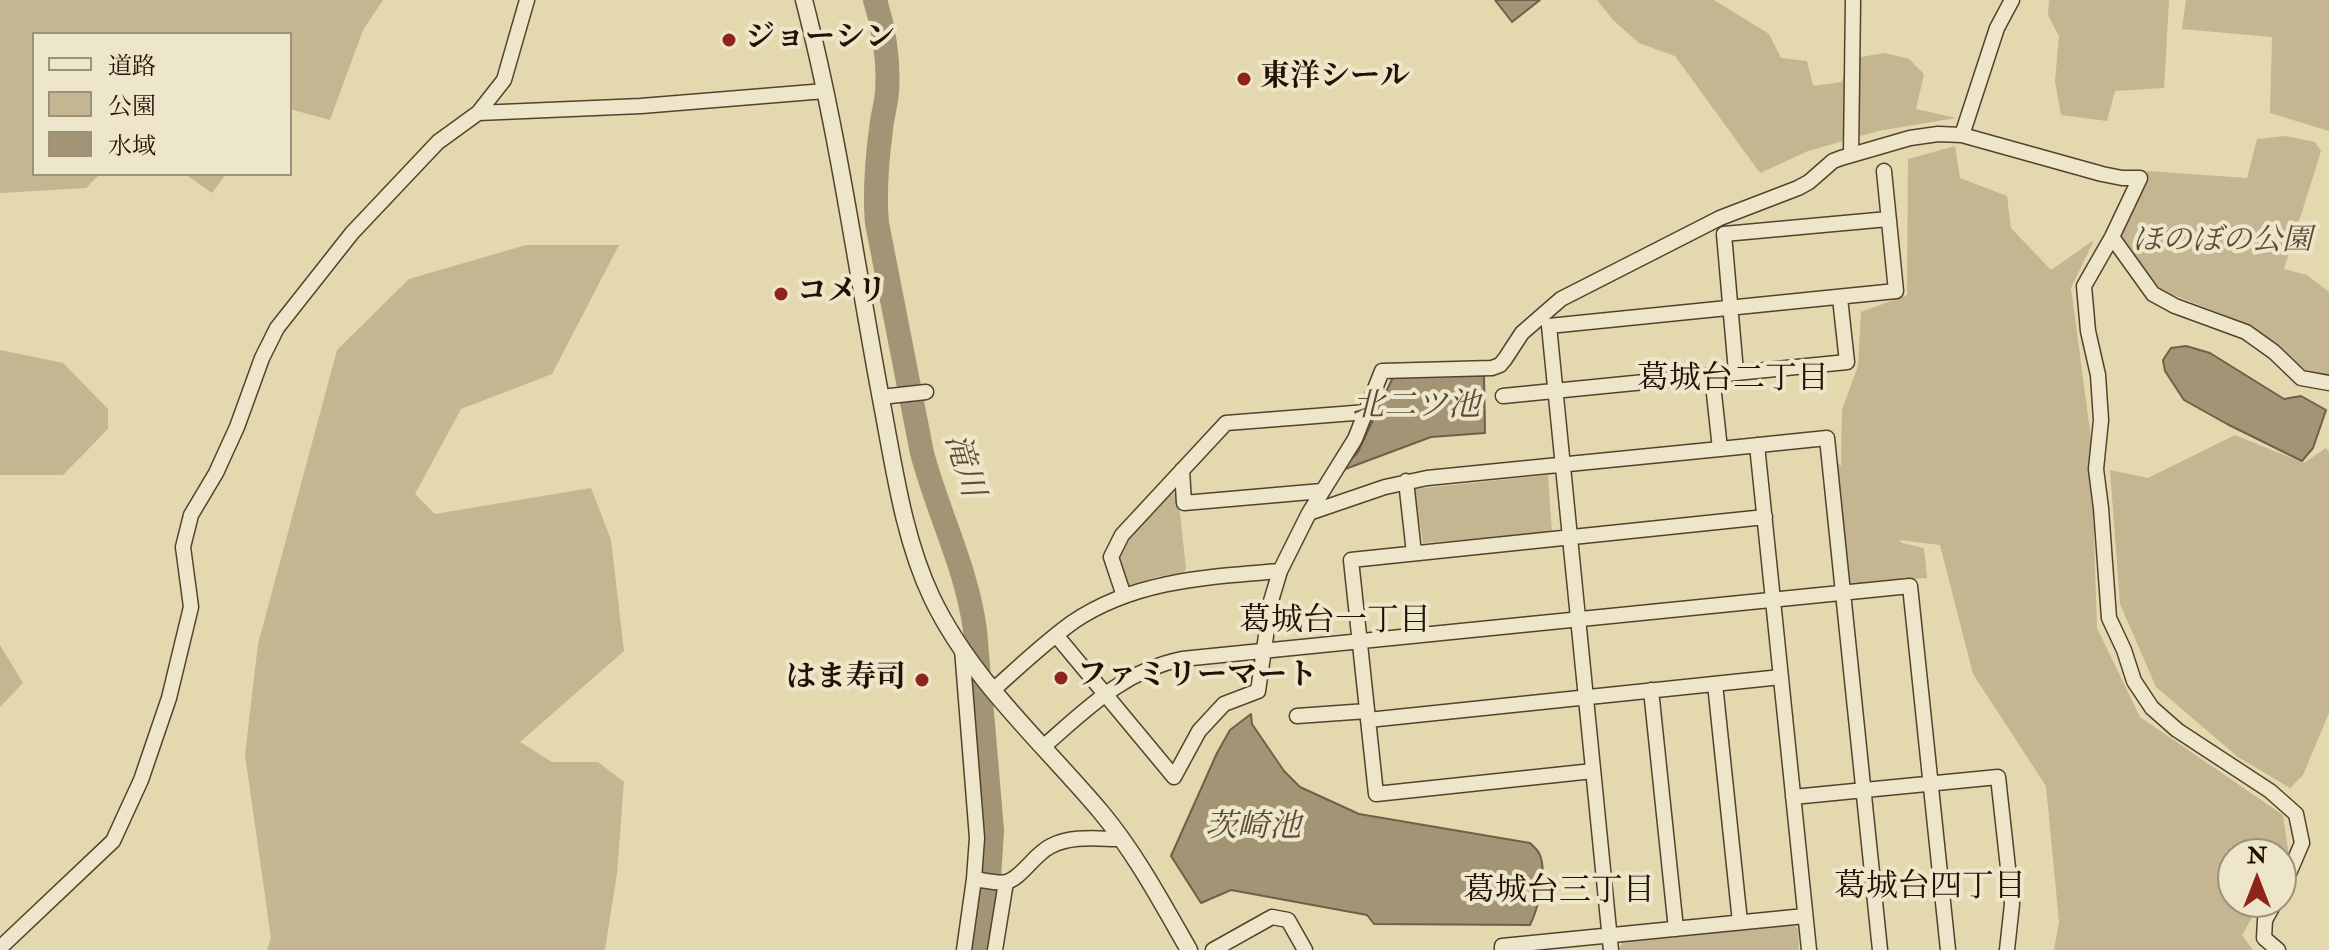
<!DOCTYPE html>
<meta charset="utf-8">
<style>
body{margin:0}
#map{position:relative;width:2329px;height:950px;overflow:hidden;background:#e4d8ae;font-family:"IM FELL Double Pica","Noto Serif JP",serif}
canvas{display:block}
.legend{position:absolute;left:32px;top:32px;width:260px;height:144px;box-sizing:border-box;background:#ede6ca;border:2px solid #9c917b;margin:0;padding:10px 14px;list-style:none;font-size:24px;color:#231104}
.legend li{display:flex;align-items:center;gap:16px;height:40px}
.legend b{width:40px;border:2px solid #9c917b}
.north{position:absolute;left:2217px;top:838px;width:80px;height:80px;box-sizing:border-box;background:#ede6ca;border:2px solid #9c917b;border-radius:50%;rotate:0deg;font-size:22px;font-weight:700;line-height:32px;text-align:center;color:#231104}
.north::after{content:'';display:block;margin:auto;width:28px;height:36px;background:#8f2418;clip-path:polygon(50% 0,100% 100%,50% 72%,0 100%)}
</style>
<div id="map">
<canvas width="2329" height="950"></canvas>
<ul class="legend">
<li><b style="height:10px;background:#ede6ca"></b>道路</li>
<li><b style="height:22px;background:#c3b691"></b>公園</li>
<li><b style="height:22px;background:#a29474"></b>水域</li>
</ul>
<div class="north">N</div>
</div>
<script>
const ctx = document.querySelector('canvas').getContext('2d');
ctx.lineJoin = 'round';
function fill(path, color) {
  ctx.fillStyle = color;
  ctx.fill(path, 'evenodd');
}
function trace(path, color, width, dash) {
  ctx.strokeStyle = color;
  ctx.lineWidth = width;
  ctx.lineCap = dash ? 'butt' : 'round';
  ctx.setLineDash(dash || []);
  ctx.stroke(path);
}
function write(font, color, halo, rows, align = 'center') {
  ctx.font = font + ' "IM FELL Double Pica","Noto Serif JP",serif';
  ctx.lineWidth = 8;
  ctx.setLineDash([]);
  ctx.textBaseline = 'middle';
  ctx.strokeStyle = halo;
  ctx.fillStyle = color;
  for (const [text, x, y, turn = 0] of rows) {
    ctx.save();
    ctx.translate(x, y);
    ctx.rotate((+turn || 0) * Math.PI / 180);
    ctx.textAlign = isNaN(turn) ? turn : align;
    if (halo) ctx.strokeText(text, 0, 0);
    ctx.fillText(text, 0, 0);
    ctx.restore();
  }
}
fill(new Path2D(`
 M0,0H383L363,30L330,120L290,109V34H34V174H100L86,188L0,193Z
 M1597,0H1714L1769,34L1781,58L1807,61L1813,86L1842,82L1849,59L1885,53L1909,59L1924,74L1916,109L1956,118L1878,131L1808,151L1760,173L1675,56L1639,43L1613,20Z
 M2049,0H2169L2164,88L2115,91L2107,121L2061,115L2055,81L2059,36L2048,15Z
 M2186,0H2329V131L2270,113L2272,37L2182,29Z
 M2286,136L2315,142L2321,151L2284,269L2307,275L2329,292V375L2307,374L2252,326L2161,290L2120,236L2147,171L2247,178L2257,139Z
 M1955,146L1960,178L2007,196L2011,228L2051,270L2094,240L2071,288L2091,438L2097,628L2140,717L2283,815L2289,856L2281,869V854H2233V902H2261L2242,935L2253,950H2054L2059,922L2046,786L1973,674L1940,545L1899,540L1902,543L1924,548L1927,578L1849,584L1836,460L1841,466L1842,410L1858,366L1861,312L1907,295L1908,159Z
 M185,174H226L212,193Z
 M526,245H619L552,374L461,409L415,494L435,514L591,488L611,540L624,651L520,742L552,762H598L624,782L617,873L605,950H267L271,938L245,755L258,644L337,350L409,279Z
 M0,350L63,363L108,409V429L63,475H0Z
 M2235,435L2304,463L2326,448L2329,452V713L2303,775L2290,788L2238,757L2156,687L2120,604L2110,470L2148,478Z
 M1548,475L1552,533L1423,543L1414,489Z
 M1171,492L1178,495L1186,568L1184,572L1156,577L1130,586L1125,584L1115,557L1127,538Z
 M0,645L23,683L0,707Z
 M1792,925L1798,928L1799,950H1618L1624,940Z`), '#c3b691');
const water = new Path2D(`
 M1495,0H1540L1512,22Z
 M2186,346L2210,353L2284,399L2301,396L2326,410L2313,448L2302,461L2227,424L2184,400L2165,371L2163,360L2171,348Z
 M1394,375L1484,376L1485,433L1431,437L1340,471L1358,452Z
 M1251,714L1252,724L1284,771L1300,787L1359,814L1530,843C1533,846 1537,849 1539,853C1548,870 1538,909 1530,925L1374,924L1367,915L1231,890L1201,903L1171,856L1217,753L1230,730Z`);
fill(water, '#a29474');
trace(water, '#6f6047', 2);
trace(new Path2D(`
 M875,0C884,29 889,62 887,92C886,105 882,117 881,129C877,160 874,191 877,223L922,453C938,513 967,569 975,630L992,830L988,896L980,950`), '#a29474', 24);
const minor = new Path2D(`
 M478,113L641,106L825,91
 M1962,135L1997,28L2012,0
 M1851,155L1853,0
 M2112,237L2153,294L2175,306L2246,332L2274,352L2301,378L2329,383
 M1736,372L1724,234L1888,219
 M1712,375L1720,449L1827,438L1880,950
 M1503,396L1847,362L1840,298
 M881,397L926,392
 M1757,445L1809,950
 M1182,470L1184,503L1322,491
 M1406,481L1414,553
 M1309,513L1385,487L1427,478L1720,449
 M1124,596L1111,557L1122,535L1226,423L1367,412
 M1056,635L1174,777L1199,731L1224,704L1258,691L1271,601L1280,571L1309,513L1355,439L1382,371L1492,368L1500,365L1505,359L1522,333L1561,299L1720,218L1798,188L1809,182L1833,161L1841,158L1910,138L1938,134L1962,135L2102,174L2122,178H2140L2112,237L2084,286L2088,331L2098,375L2101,420L2096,469L2101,508L2109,618L2124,650L2134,681L2152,708L2177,730L2270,791L2296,814L2302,843L2281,892
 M962,649L977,838L974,879L964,950
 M1715,684L1740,922
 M993,690C1019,667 1045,642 1073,622C1135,580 1208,577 1280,571
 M1651,690L1676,929
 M1297,716L1367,711
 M1368,720L1781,677
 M1043,747C1087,709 1123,671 1182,659L1910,586L1948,950
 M1593,771L1376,794L1351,560L1765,517
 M1793,797L1998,777L2012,904L2007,950
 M974,879C984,880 997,884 1006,882C1021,879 1035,853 1051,846C1072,835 1098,839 1121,839
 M2275,902L2265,920L2264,938L2278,950
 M0,948L113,841L141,780L169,698L191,607L183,547L191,515L216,473L237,427L262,358L277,328L352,233L438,142L478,113L504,80L527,0
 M995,950L1006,882
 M1213,950L1272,917L1288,920L1305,950
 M1502,950V946L1805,916
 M1611,950L1549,326L1896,291L1884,171`);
const tertiary = new Path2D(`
 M804,0C838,131 856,266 881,399C894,466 903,537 932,598C972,681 1043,743 1101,812C1136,854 1162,903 1189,950`);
trace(minor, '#53432e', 17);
trace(tertiary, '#53432e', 19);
trace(minor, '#ede6ca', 14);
trace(tertiary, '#ede6ca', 16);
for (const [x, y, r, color] of [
 [729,40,8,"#8f2418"],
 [1244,79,8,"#8f2418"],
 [781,294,8,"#8f2418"],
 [1061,678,8,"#8f2418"],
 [922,680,8,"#8f2418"]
]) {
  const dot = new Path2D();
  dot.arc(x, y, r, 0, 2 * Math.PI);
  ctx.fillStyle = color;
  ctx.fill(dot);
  trace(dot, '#ede6ca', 3);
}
write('bold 30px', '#231104', '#ede6ca', [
 ["ジョーシン",745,40],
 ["東洋シール",1260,79],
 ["コメリ",797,294],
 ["ファミリーマート",1077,678],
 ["はま寿司",906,680,"right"]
], 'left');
write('italic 30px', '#5b4b35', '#ede6ca', [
 ["ほのぼの公園",2222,243]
]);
write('32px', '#231104', '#ede6ca', [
 ["葛城台二丁目",1733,381],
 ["葛城台一丁目",1335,623],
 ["葛城台四丁目",1930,889],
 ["葛城台三丁目",1559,893]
]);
write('italic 32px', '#5c4c36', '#ede6ca', [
 ["北二ツ池",1416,408],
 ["滝川",962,466,73],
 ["茨崎池",1253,829]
]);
</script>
